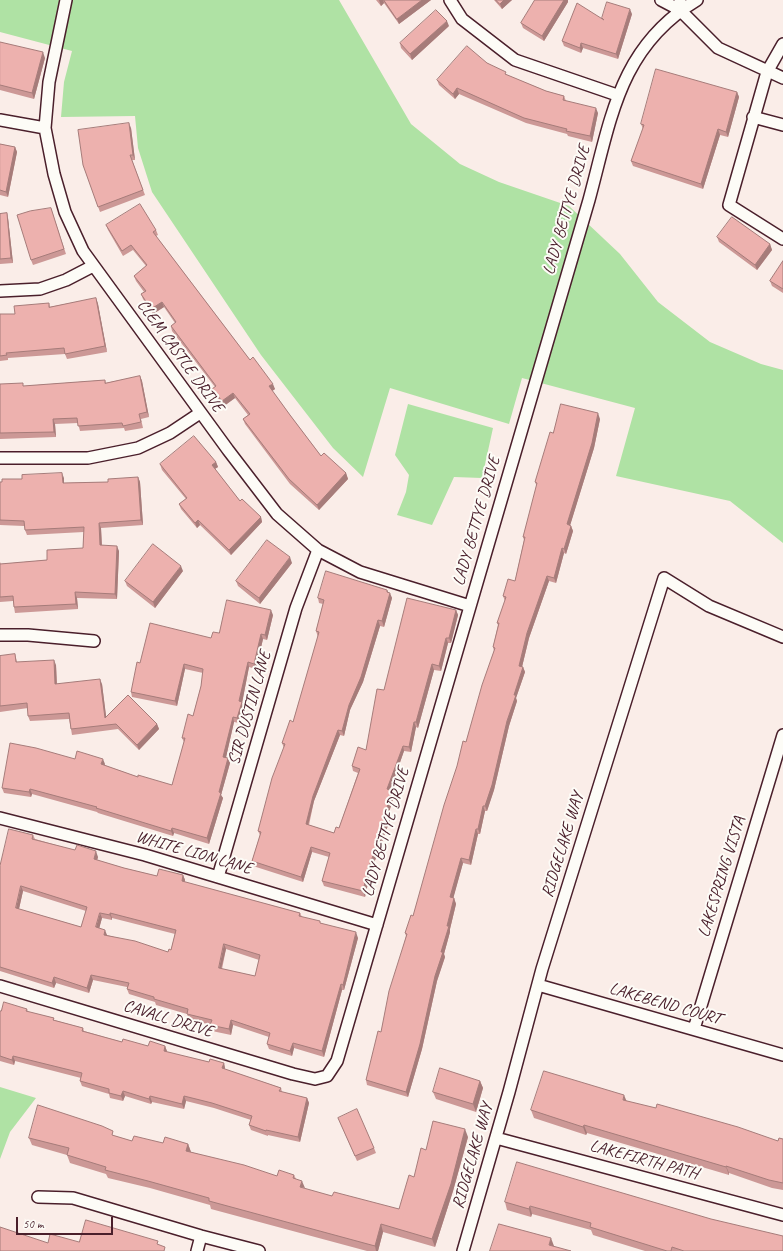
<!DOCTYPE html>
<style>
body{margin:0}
#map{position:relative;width:783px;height:1251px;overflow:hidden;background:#faede8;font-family:Caveat,sans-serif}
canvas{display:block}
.scale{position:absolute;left:16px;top:1217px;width:97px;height:18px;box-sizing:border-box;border:2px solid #4a1f2b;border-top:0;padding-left:5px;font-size:12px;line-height:14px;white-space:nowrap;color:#4a1f2b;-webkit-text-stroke:3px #fdfcf7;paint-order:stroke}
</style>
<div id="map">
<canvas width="783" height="1251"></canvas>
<div class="scale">50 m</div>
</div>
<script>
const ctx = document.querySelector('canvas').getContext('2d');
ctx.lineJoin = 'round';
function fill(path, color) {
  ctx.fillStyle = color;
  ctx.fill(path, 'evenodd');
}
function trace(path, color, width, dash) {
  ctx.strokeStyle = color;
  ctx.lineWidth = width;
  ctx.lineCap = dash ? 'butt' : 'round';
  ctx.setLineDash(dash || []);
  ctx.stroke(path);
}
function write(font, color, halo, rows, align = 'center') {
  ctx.font = font + ' Caveat,sans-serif';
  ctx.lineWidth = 4;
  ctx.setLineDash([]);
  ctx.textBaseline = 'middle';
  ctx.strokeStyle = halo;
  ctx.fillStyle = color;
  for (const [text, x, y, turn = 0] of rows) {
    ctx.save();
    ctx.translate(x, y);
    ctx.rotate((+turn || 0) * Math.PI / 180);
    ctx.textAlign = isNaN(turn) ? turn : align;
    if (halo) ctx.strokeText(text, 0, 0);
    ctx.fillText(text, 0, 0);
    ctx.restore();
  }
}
fill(new Path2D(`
 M0,0H339L411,124L460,164L499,182L569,206L620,254L658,302L710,342L761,364L783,370V543L730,501L616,476L635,408L522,378L509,424L390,388L363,477L333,448L261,355L152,192L138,148L135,116L61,117L64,82L72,51L0,32Z
 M408,404L493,428L482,478L454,477L432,525L397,515L406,492L409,475L395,455Z
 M0,1087L36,1098L10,1132L0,1159Z`), '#afe2a4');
const street = new Path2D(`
 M66,0L49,82L45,128L54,174L65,212L83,251L228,450L277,514L318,550L360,572L470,606
 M450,0L462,19L515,60L617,95
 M661,0L680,10V0
 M680,10L718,48L783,78
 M783,44L767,72L729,205L783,239
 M753,117L783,125
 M0,120L45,128
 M0,291L40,289L66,280L93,266
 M0,458H88L138,448L170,433L200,413
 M0,635H28L94,641
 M0,818L145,855L377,925
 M218,877L296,608L318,550
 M538,985L783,1055
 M0,986L293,1074L315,1079L327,1076L337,1061L589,200C611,119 619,47 697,0
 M694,1029L783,735
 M496,1138L783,1215
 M38,1197L73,1198L201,1236L259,1251
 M197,1251L201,1236
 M463,1251L509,1092L542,969L664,578L709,606L783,637`);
trace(street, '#4a1f2b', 14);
trace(street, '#fdfcf7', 11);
fill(new Path2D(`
 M376,0H431L399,24L384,3L381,6Z
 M494,0H512L502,9Z
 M535,0H568V2L544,41L523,28L521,23Z
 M632,14L618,59L583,48L581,53L564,46L562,41L603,19L602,18Z
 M449,26L412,60L401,48L400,43Z
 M0,42L45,58L34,99L0,90Z
 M487,63L507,75L546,91L564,96L566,101L598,113L592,142L568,136L567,134L526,123L459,94L455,99L439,85L437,80Z
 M737,92L739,97L728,137L720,135L703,189L633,166L631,161L643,129L641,124Z
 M131,128L135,160H132L145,195L100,212L83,165Z
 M0,144L15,147L17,152L8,197L0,195Z
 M51,208L66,254L33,265L31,260Z
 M7,213L8,218L13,263L0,264V214Z
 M106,225L156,230L158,235L156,236L250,360L275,389L272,391L290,415L321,456L346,473L348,479L319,510L290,484L245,424L243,419L248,415L235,398L224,406L214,394L212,389L215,387L172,331L171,326L175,323L164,307L153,314L143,299L141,294L144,292L136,281L134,276L146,266L133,250L123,256L108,230Z
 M717,237L770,244L772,250L757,270L719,242Z
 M783,261V293L772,286L770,281Z
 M96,298L98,304L107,352L67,359L65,354L8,358V360L0,361V314H15L49,303L50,307Z
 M140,376L142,381L149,417L141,419L143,428L125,431L124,428L80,431L78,423L55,424L56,437L0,439V384L24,386L105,380L106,383Z
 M600,419L594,448L570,525L571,526L573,531L566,554L564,553L556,583L549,581L529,638L522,667H523L525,672L516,698L517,701L509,726L494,790L487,811H485L480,834H478L471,865L463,863L453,898H454L456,904L450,929V932L444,954L445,957L437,981L422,1049L408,1097L367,1085L366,1080L381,1032L406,936L405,933L413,916L494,651L493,647L498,625L497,623L505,601L503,596L515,581L524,540L523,537L537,487L535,482L553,433Z
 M216,462L218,467L215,469L240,501L261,517L262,522L231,555L200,525L197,528L181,509L179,504L186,499L162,470L160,464Z
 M138,477L140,482L143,525L101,528L102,545L119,551L117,599L77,598L78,609L15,613L13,601L0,602V562L1,564L47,560L83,548L84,532L27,535L25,530L24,526L0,525V482L22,479L64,478V483L108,482Z
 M292,563L260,604L238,586L236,581Z
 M183,571L155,608L127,586L125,581Z
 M387,590L392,598L384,627L380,626L363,682L350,710L344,736L340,735L314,801L309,825L334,833L339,828L358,773L353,771L352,766L366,750L384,690L456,610L458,615L451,643H448L441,671L434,670L418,728L416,727L411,752L404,751L390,790L392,791L394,796L388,815L390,820L370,874L365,897L324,886L322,881L329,857L312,852L303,882L253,866L252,861L260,835L258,831L284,748L282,743L293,722L318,637L316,631L323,604L319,603L318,598Z
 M273,615L267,640L263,639L256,669L249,667L242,703L243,707L239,723L234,722L226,757L230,763L221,795L223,798L209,844L174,833L173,836L98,813L97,812L32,794L31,797L4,793L2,788L75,759L105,764L104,765L138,777L172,785L184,742L182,738L193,716L201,686L203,673L185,669L177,706L132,697L131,692L140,663L211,638L219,633Z
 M15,654L17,662L56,665L57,684H102L106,717L157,724L159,729L139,750L118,729L72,735L71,729L69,719L30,721L28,716V708L0,712V656Z
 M33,835L35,839L98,857L97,860L124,868L157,876L183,875L185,880V882L300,913L302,917L321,923L358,938L344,990H342L324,1057L294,1048L292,1056L269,1049L267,1044L269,1037L233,1025L231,1035L212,1031L211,1025L189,1019L187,1014L156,1005L155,1002L129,994L127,989V987L93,980L89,993L56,983L54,988L0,971V866ZM23,891L86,911L81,927L19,909ZM102,918L112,920V918L175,934L171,950L168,952L107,935L99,928ZM226,949L259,960L255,976L222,969Z
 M27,1009L28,1012L54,1018V1020L83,1028L84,1031L122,1042L148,1046H165L167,1052L209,1062L224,1063L225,1069L281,1088L282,1092L307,1098L309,1103L300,1142L268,1135V1136L251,1130L249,1125L251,1120L214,1108L186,1101L184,1109L152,1102L151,1104L125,1096L123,1101L110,1098L109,1094L82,1086L80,1081L81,1078L15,1061L14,1065L0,1061V1011Z
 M480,1081L483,1088L476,1112L436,1099L433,1092Z
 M626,1101L778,1141L783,1139V1190L772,1188L729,1173V1175L587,1133L586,1135L534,1118L531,1110Z
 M338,1118L374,1148L376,1153L357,1161Z
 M115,1136L132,1141L163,1143L188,1144L191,1152L277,1176L294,1175L296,1179L304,1189L332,1196L399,1209L426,1150L468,1137L453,1191L435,1247L383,1232L378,1251H367L211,1209L210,1205L150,1188L108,1178L106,1174L70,1163L67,1155L32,1145L29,1138Z
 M505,1202L783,1251H645L593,1235L591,1230L532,1214L531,1217L507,1210Z`), '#cc9896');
fill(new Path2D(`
 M379,0H383L384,3L381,6Z
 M422,0H431L399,24L397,19Z
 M504,0H512L502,9L500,4Z
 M564,0H568V2L544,41L542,36Z
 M630,9L632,14L618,59L616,54Z
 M447,21L449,26L412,60L410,54Z
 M581,43L583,48L581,53L580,48Z
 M43,52L45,58L34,99L32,93Z
 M457,88L459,94L455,99L453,94Z
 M737,92L739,97L728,137L726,132Z
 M596,108L598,113L592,142L590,136Z
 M129,123L131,128L135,160L133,155Z
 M718,129L720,135L703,189L701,184Z
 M15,147L17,152L8,197L6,192Z
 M7,213L8,218L13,263L11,258Z
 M770,244L772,250L757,270L755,265Z
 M96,298L98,304L107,352L105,346Z
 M162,302L164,307L153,314L151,309Z
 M140,376L142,381L149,417L147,412Z
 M273,384L275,389L271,392L269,386Z
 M233,393L235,398L224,406L222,401Z
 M598,413L600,419L594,448L569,529L567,524Z
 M53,419L55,424L56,437L54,432Z
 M216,462L218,467L213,470L212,465Z
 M62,473L64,478V488L63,483Z
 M346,473L348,479L319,510L317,505Z
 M138,477L140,482L143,525L141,520Z
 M261,517L262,522L231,555L229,550Z
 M198,520L200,525L197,528L195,523Z
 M99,523L101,528L102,550L100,545Z
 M571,526L573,531L566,554L564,549Z
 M117,546L119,551L117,599L115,594Z
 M562,548L564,553L556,583L554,578Z
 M290,557L292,563L260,604L259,598Z
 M181,566L183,571L155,608L153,602Z
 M547,576L549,581L529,638L521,671L519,666L527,633Z
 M387,590L389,595L390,593L392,598L384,627L382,621Z
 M75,592L77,598L78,609L76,604Z
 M271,610L273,615L267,640L265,635Z
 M456,610L458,615L451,643L449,638Z
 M378,620L380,626L363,682L350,710L344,736L342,731L349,705Z
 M261,634L263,639L256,669L254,664Z
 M446,638L448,643L441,671L439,666Z
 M54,660L56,665L57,689L55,684Z
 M248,662L249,667L242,703L243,707L239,723L237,718L239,701Z
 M184,664L185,669L177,706L175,701Z
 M432,664L434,670L418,728L416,722Z
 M523,667L525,672L516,698L517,701L509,726L494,790L487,811L485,806L514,695Z
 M100,679L102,684L107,723L105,718Z
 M233,717L234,722L225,762L223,757Z
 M414,722L416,727L411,752L409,747Z
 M157,724L159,729L139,750L137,745Z
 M338,730L340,735L314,801L307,829L306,824L313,796Z
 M403,746L404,751L389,794L387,789Z
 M228,758L230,763L221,795L223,798L209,844L207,838L219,792Z
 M103,759L105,764L103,769L101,764Z
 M30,789L32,794L31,797L29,792Z
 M392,791L394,796L387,819L385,814Z
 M483,806L485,811L480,834L478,829Z
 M388,815L390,820L370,874L365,897L363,891L368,869Z
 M172,828L174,833L173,836L171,831Z
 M476,829L478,834L471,865L469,860Z
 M311,847L312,852L303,882L301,877Z
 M96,851L98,857L96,864L94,859Z
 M461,858L463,863L452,903L450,897Z
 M183,875L185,880L184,886L182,881Z
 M21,886L23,891L18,913L16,908Z
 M454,898L456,904L450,929V932L444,954L445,957L437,981L422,1049L408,1097L406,1092Z
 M100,913L102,918L98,933L96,927Z
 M110,913L112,918V920L110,915Z
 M105,930L107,935H104Z
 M356,932L358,938L344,990L343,985Z
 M224,944L226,949L220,973L219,968Z
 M91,975L93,980L89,993L87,988Z
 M54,977L56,983L54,988L52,983Z
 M341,984L342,990L324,1057L322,1051Z
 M231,1020L233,1025L231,1035L229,1029Z
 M293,1043L294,1048L292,1056L290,1051Z
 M165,1046L167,1051L166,1056L164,1051Z
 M13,1056L15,1061L14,1065L12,1060Z
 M224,1063L225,1068L224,1073L222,1068Z
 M480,1081L483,1088L476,1112L473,1104Z
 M123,1091L125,1096L123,1101L121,1096Z
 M624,1095L627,1102L623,1100Z
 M150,1096L152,1102L151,1104L149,1099Z
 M184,1096L186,1101L184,1109L182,1104Z
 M307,1098L309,1103L300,1142L298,1137Z
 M584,1125L587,1133L586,1135L583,1127Z
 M465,1129L468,1137L453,1191L435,1247L432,1239Z
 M188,1144L191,1152L186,1151Z
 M726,1166L729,1173V1175L726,1167Z
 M302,1181L305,1188L300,1187Z
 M530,1206L532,1214L531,1217L529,1209Z
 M381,1224L383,1232L378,1251H376L375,1246Z
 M551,1238L554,1246L553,1251L549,1245Z`), '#a67c7a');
const building = new Path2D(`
 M384,0H422L397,19Z
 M496,0H504L500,4Z
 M535,0H564L542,36L521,23Z
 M607,2L630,9L616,54L581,43L580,48L562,41L577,3L604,20L602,18Z
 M436,10L447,21L410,54L400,43Z
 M0,42L43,52L32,93L0,85Z
 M467,46L487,63L506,72L505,74L546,91L564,96L563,100L596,108L590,136L566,131L567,129L524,118L457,88L453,94L437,80Z
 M656,69L737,92L726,132L718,129L701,184L631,161L644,125L641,124Z
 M129,123L133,155H130L143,190L98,207L83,165L78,130Z
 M0,144L15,147L6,192L0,190Z
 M140,204L156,230L153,232L250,360L253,357L273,384L269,386L290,415L321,456L324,453L346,473L317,505L289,479L243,419L250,414L233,393L222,401L212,389L216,386L171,326L176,322L162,302L151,309L141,294L146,291L134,276L147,265L131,245L122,251L106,225Z
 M51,208L64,249L31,260L17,215L30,211Z
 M7,213L11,258L0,259V214Z
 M732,217L770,244L755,265L717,237Z
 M783,261V289L770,281Z
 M96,298L105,346L65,354L64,348L6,353L7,355L0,356V314H15L14,306L49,303V307Z
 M140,376L147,412L139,414L141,422L123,426L122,423L78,426L77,418L53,419L54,432L0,433V384L23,383V386L105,380V383Z
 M561,404L598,413L592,443L567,524L571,526L564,549L562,548L554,578L547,576L527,633L519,666L523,667L514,695H516L507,721L492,785L485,806H483L478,829H476L469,860L461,858L450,897L454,898L447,926H449L441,952H443L435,976L420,1044L406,1092L366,1080L378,1031L381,1032L389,991L407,934L405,933L411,915L413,916L444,805L457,766L463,741L466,742L482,685L495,648L493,647L499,623H497L506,597L503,596L508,579L515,581L525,537H523L537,483L535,482L550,432L553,433Z
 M194,436L216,462L212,465L240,501L242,499L261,517L229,550L198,520L195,523L179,504L187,498L160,464Z
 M62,473L63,483L108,482V479L138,477L141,520L99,523L100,545L117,546L115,594L75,592L76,604L14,607L13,596L0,597V564L47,560V550L83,548L84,527L25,530L24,521L0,520V482H2V479H22V475Z
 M267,540L290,557L259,598L236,581Z
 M153,544L181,566L153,602L125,581Z
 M326,571L387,590V592L390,593L382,621L378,620L361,677L349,705L342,731L338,730L313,796L306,824L334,833L336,827L339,828L360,769L352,766L358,747L366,750L377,689L384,690L407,598L456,610L449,638H446L439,666L432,664L416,722H414L409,747L403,746L387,789L392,791L385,814L388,815L368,869L363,891L322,881L330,853L311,847L301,877L252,861L261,832L258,831L272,778L285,744L282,743L290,720L293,722L319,632L316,631L324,600L318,598Z
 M227,600L271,610L265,635L261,634L254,664L248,662L239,701L242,702L237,718L233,717L223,757L228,758L219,792L221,793L207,838L172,828L171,831L96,808L97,807L30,789L29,792L2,788L10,743L36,748L75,759L77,751L103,759L101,764L138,777V775L172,785L185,738H182L188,714L193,716L201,686L203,669L184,664L175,701L131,692L137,662L140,663L150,623L211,638L213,632L219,633Z
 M15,654L16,662L54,660L55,684L100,679L105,718L128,695L157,724L137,745L116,724L71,729L69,713L28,716L27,703L0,706V656Z
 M9,829L33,835L32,839L75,850L77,845L96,851L94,859L124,868L157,876L159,869L183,875L182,881L300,913L299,916L320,921V923L356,932L343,985L341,984L322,1051L293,1043L290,1051L267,1044L270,1033L231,1020L229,1029L210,1025L212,1020L187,1014L188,1009L154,999V997L127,989L129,983L91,975L87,988L54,977L52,983L0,967V866ZM21,886L87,907L81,927L16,908ZM100,913L110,915V913L176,930L171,950L169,949L168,952L135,941L104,935L105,930L96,927ZM224,944L260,955L255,976L219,968Z
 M4,1002L27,1009L26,1011L54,1018L53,1020L83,1028L82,1031L122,1042L123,1039L148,1046L150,1041L165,1046L164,1051L209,1062L210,1059L224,1063L222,1068L281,1088L279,1091L307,1098L298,1137L266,1130V1131L249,1125L252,1116L212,1103L184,1096L182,1104L150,1096L149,1099L123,1091L121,1096L109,1093V1089L80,1081L82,1073L13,1056L12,1060L0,1056V1011H1Z
 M440,1068L480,1081L473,1104L433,1092Z
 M544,1071L624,1095L623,1100L656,1108L657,1104L738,1127L778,1141L779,1138L783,1139V1183L769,1180L726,1166V1167L584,1125L583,1127L531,1110Z
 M38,1105L102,1126L113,1131L112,1135L132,1141L134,1136L163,1143L165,1137L188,1144L186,1151L244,1165L277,1176L279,1170L294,1175L293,1178L302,1181L300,1187L332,1196L334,1192L399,1209L409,1175L414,1177L421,1148L426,1150L433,1121L465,1129L451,1184L432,1239L381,1224L375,1246L209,1201V1198L148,1181L105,1170L106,1167L67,1155L69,1148L29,1138Z
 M357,1109L374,1148L355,1156L338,1118Z
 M517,1162L711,1219L783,1236V1251H684L672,1247L671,1251H667L590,1227L591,1223L530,1206L529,1209L505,1202Z
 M86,1220L158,1241L157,1244L165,1247L164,1251H0V1227L48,1243L50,1234L79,1242Z
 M499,1224L551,1238L549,1245L571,1251H490Z`);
fill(building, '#edb1ae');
trace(building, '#a67c7a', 1);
write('17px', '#4a1f2b', '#fdfcf7', [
 ["LADY BETTYE DRIVE",567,210,-74],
 ["CLEM CASTLE DRIVE",180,356,54],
 ["LADY BETTYE DRIVE",477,521,-74],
 ["SIR DUSTIN LANE",250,708,-74],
 ["LADY BETTYE DRIVE",386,832,-74],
 ["RIDGELAKE WAY",563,845,-73],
 ["WHITE LION LANE",194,853,16],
 ["LAKESPRING VISTA",722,877,-73],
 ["LAKEBEND COURT",665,1004,16],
 ["CAVALL DRIVE",168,1019,17],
 ["RIDGELAKE WAY",473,1156,-74],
 ["LAKEFIRTH PATH",644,1160,15]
]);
</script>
